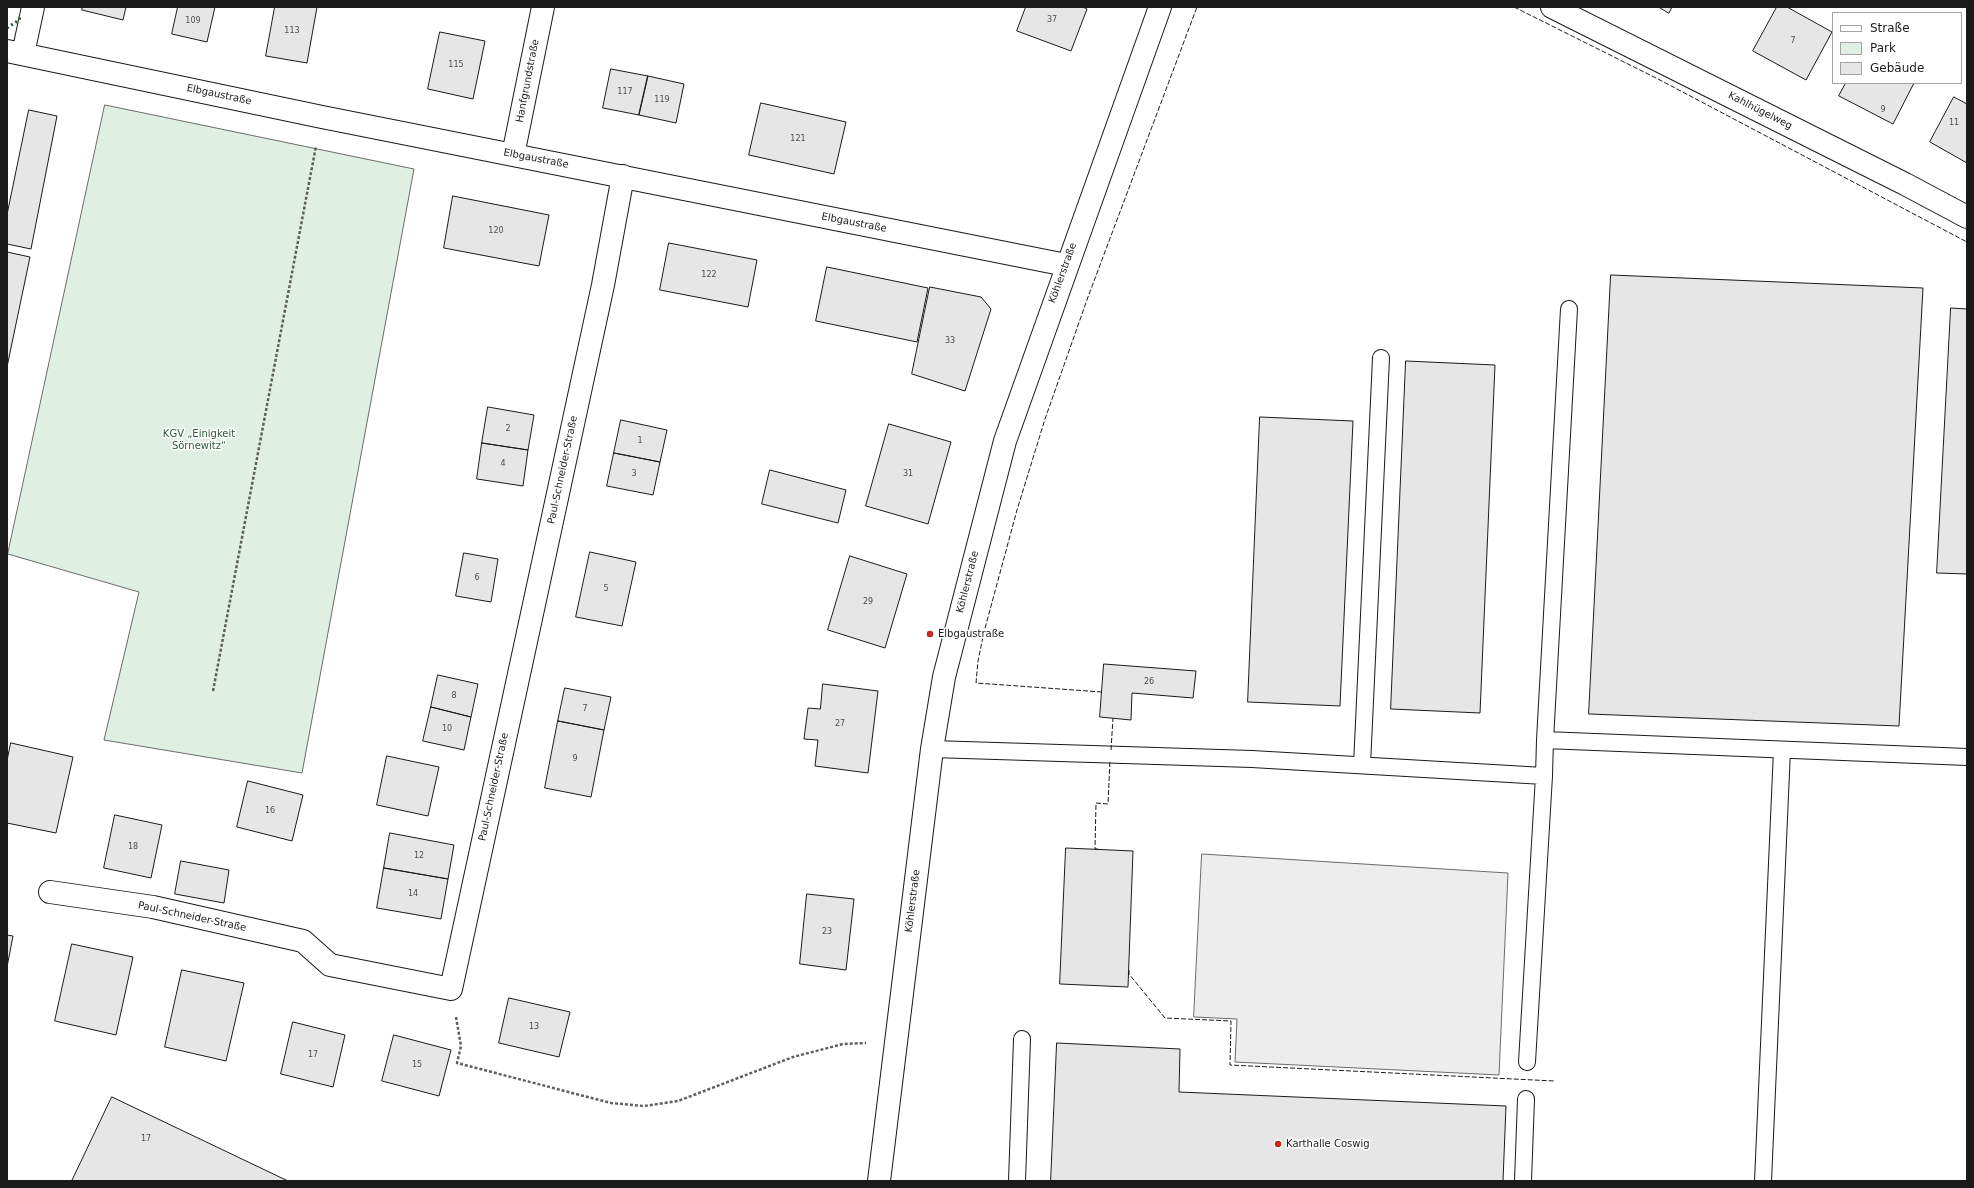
<!DOCTYPE html>
<meta charset="utf-8">
<style>
body{margin:0}
#map{position:relative;width:1974px;height:1188px;overflow:hidden;background:#fff;font-family:"DejaVu Sans",sans-serif}
canvas{display:block}
.frame{position:absolute;inset:0;border:8px solid #1a1a1a;pointer-events:none}
.legend{position:absolute;left:1832px;top:12px;width:130px;height:72px;box-sizing:border-box;background:#fff;border:1px solid #a3a3a3;margin:0;padding:5px 7px;list-style:none;font-size:12px;color:#1a1a1a}
.legend li{display:flex;align-items:center;gap:8px;height:20px}
.legend b{width:20px;border:1px solid #a3a3a3}
</style>
<div id="map">
<canvas width="1974" height="1188"></canvas>
<div class="frame"></div>
<ul class="legend">
<li><b style="height:5px;background:#fff"></b>Straße</li>
<li><b style="height:11px;background:#e0efe3"></b>Park</li>
<li><b style="height:11px;background:#e6e6e6"></b>Gebäude</li>
</ul>
</div>
<script>
const ctx = document.querySelector('canvas').getContext('2d');
ctx.lineJoin = 'round';
function fill(path, color) {
  ctx.fillStyle = color;
  ctx.fill(path, 'evenodd');
}
function trace(path, color, width, dash) {
  ctx.strokeStyle = color;
  ctx.lineWidth = width;
  ctx.lineCap = dash ? 'butt' : 'round';
  ctx.setLineDash(dash || []);
  ctx.stroke(path);
}
function write(font, color, halo, rows, align = 'center') {
  ctx.font = font + ' "DejaVu Sans",sans-serif';
  ctx.lineWidth = 3;
  ctx.setLineDash([]);
  ctx.textBaseline = 'middle';
  ctx.strokeStyle = halo;
  ctx.fillStyle = color;
  for (const [text, x, y, turn = 0] of rows) {
    ctx.save();
    ctx.translate(x, y);
    ctx.rotate((+turn || 0) * Math.PI / 180);
    ctx.textAlign = isNaN(turn) ? turn : align;
    if (halo) ctx.strokeText(text, 0, 0);
    ctx.fillText(text, 0, 0);
    ctx.restore();
  }
}
const green = new Path2D(`
 M105,105L414,169L302,773L104,740L139,592L8,554Z`);
fill(green, '#e0efe3');
trace(green, '#6a6a6a', 1);
const parking = new Path2D(`
 M1202,854L1508,873L1499,1075L1235,1062L1237,1019L1194,1017Z`);
fill(parking, '#ededed');
trace(parking, '#6a6a6a', 1);
const building = new Path2D(`
 M83,7H126L123,20L82,10Z
 M178,7H215L207,42L172,34Z
 M275,7H317L307,63L266,56Z
 M1026,7H1083L1087,9L1071,51L1017,31Z
 M1659,7H1672L1669,13Z
 M1777,7H1787L1832,32L1806,80L1753,51Z
 M440,32L485,41L473,99L428,89Z
 M611,69L648,76L639,115L603,108Z
 M648,76L684,84L676,123L639,115Z
 M1846,83H1914L1893,124L1839,96Z
 M1954,97L1967,104V163L1930,142Z
 M761,103L846,122L834,174L749,155Z
 M29,110L57,116L31,249L7,244V215Z
 M453,196L549,215L539,266L444,248Z
 M669,243L757,260L748,307L660,290Z
 M7,252L30,257L7,367Z
 M827,267L928,288L917,342L816,321Z
 M1611,275L1923,288L1899,726L1589,714Z
 M930,287L981,297L991,309L965,391L912,374Z
 M1951,308L1967,309V574L1937,573Z
 M1406,361L1495,365L1480,713L1391,709Z
 M488,407L534,415L528,450L482,443Z
 M1260,417L1353,421L1340,706L1248,702Z
 M621,420L667,430L660,462L614,453Z
 M889,424L951,442L928,524L866,506Z
 M482,443L528,450L523,486L477,479Z
 M614,453L660,462L653,495L607,486Z
 M770,470L846,490L838,523L762,504Z
 M590,552L636,562L622,626L576,617Z
 M464,553L498,559L491,602L456,596Z
 M850,556L907,574L885,648L828,630Z
 M1104,664L1196,671L1193,698L1132,693L1131,720L1100,717Z
 M438,675L478,684L471,717L431,707Z
 M823,684L878,691L868,773L815,766L818,740L804,739L808,708L820,709Z
 M565,688L611,697L604,730L558,721Z
 M431,707L471,717L464,750L423,741Z
 M558,721L604,730L591,797L545,788Z
 M11,743L73,757L56,833L7,823V761Z
 M387,756L439,767L428,816L377,805Z
 M248,781L303,795L292,841L237,827Z
 M115,815L162,825L151,878L104,868Z
 M390,833L454,845L448,879L384,868Z
 M1066,848L1133,851L1128,987L1060,984Z
 M181,861L229,870L224,903L175,894Z
 M384,868L448,879L441,919L377,908Z
 M807,894L854,899L846,970L800,964Z
 M7,935L13,936L7,967Z
 M72,944L133,957L116,1035L55,1021Z
 M182,970L244,983L226,1061L165,1047Z
 M509,998L570,1012L559,1057L499,1043Z
 M293,1022L345,1035L333,1087L281,1074Z
 M394,1035L451,1050L439,1096L382,1081Z
 M1057,1043L1180,1049L1179,1092L1506,1106L1503,1181H1051Z
 M112,1097L288,1181H72Z`);
fill(building, '#e6e6e6');
trace(building, '#1a1a1a', 1);
const lane = new Path2D(`
 M1545,740L1569,309
 M932,749L1252,759L1544,776L1545,740L1967,757
 M1362,765L1381,358
 M1527,1062L1544,776
 M1017,1181L1022,1039
 M1523,1181L1526,1099
 M1763,1181L1782,750`);
const street = new Path2D(`
 M1552,7L1905,184L1967,217
 M7,51L322,117L1066,265
 M23,54L33,7
 M513,155L543,7
 M50,892L153,907L303,941L330,965L451,989L603,285L623,176`);
const secondary = new Path2D(`
 M879,1181L932,749L944,677L1005,441L1160,7`);
trace(lane, '#1a1a1a', 18);
trace(street, '#1a1a1a', 24);
trace(secondary, '#1a1a1a', 24);
trace(new Path2D(`
 M213,691L316,146
 M456,1017L461,1046L457,1063L611,1103L644,1106L678,1101L793,1057L843,1044L866,1043`), '#5f5f5f', 2.5, [3, 2]);
trace(lane, '#fff', 16);
trace(street, '#fff', 22);
trace(secondary, '#fff', 22);
trace(new Path2D(`
 M7,28L19,20L20,17`), '#2b5a34', 3, [2, 3]);
trace(new Path2D(`
 M1514,7L1658,79L1967,242
 M1102,692L976,683L978,661L984,632L1017,510L1045,419L1088,297L1197,7
 M1111,750L1113,718
 M1098,849H1095L1096,803L1108,804L1110,760
 M1129,970V974L1165,1018L1231,1021L1230,1065L1554,1081`), '#1a1a1a', 1, [5, 2]);
for (const [x, y, r, color] of [
 [930,634,4,"#c62828"],
 [1278,1144,4,"#c62828"]
]) {
  const dot = new Path2D();
  dot.arc(x, y, r, 0, 2 * Math.PI);
  ctx.fillStyle = color;
  ctx.fill(dot);
  trace(dot, '#fff', 1.5);
}
write('8px', '#4d4d4d', null, [
 ["37",1052,20],
 ["109",193,21],
 ["113",292,31],
 ["7",1793,41],
 ["115",456,65],
 ["117",625,92],
 ["119",662,100],
 ["9",1883,110],
 ["11",1954,123],
 ["121",798,139],
 ["120",496,231],
 ["122",709,275],
 ["33",950,341],
 ["2",508,429],
 ["1",640,441],
 ["4",503,464],
 ["3",634,474],
 ["31",908,474],
 ["6",477,578],
 ["5",606,589],
 ["29",868,602],
 ["26",1149,682],
 ["8",454,696],
 ["7",585,709],
 ["27",840,724],
 ["10",447,729],
 ["9",575,759],
 ["16",270,811],
 ["18",133,847],
 ["12",419,856],
 ["14",413,894],
 ["23",827,932],
 ["13",534,1027],
 ["17",313,1055],
 ["15",417,1065],
 ["17",146,1139]
]);
write('10px', '#1a1a1a', '#fff', [
 ["Hanfgrundstraße",528,81,-79],
 ["Elbgaustraße",219,95,12],
 ["Kahlhügelweg",1760,111,27],
 ["Elbgaustraße",536,159,11],
 ["Elbgaustraße",854,223,11],
 ["Köhlerstraße",1063,273,-70],
 ["Paul-Schneider-Straße",563,470,-78],
 ["Köhlerstraße",968,582,-76],
 ["Paul-Schneider-Straße",494,787,-78],
 ["Köhlerstraße",913,901,-83],
 ["Paul-Schneider-Straße",192,917,12]
]);
write('10px', '#2b5a34', '#fff', [
 ["KGV „Einigkeit",199,434],
 ["Sörnewitz“",199,446]
]);
write('10px', '#1a1a1a', '#fff', [
 ["Elbgaustraße",938,634],
 ["Karthalle Coswig",1286,1144]
], 'left');
</script>
